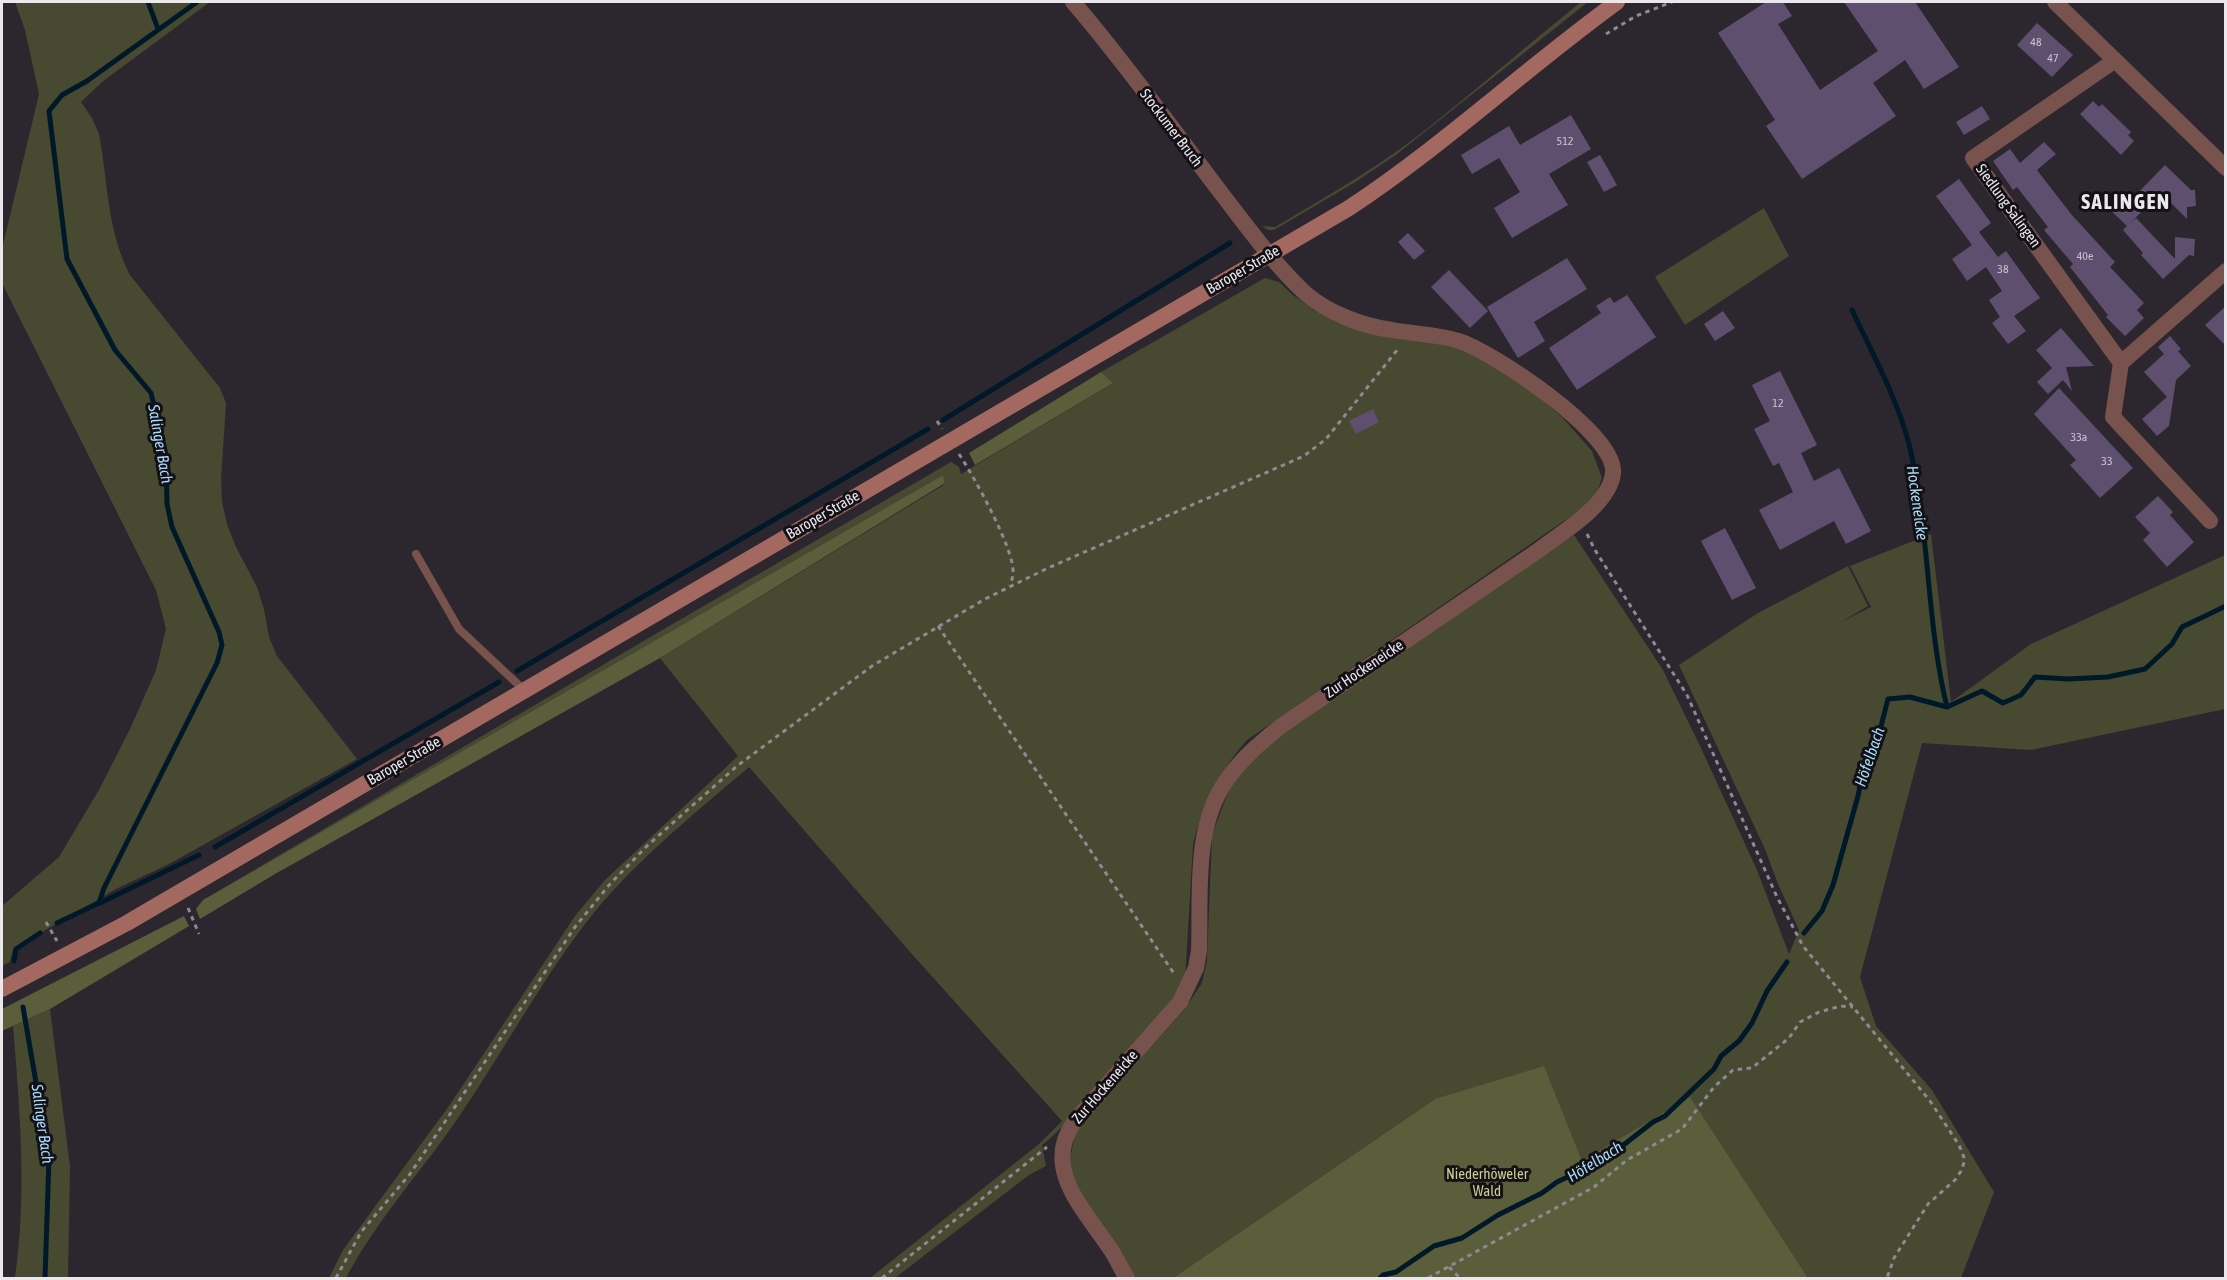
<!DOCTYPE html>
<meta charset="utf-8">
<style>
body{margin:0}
#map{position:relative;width:2227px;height:1280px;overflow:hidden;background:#2c272f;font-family:"Asap Condensed",sans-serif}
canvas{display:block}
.frame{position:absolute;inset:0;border:3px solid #ebe8ed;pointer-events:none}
</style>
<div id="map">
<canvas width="2227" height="1280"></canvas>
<div class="frame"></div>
</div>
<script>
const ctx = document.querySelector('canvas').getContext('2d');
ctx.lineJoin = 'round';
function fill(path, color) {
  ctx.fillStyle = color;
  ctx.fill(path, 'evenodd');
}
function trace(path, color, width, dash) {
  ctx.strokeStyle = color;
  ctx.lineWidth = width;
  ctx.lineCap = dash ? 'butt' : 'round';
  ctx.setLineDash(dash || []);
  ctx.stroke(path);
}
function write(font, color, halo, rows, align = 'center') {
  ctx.font = font + ' "Asap Condensed",sans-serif';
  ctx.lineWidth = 6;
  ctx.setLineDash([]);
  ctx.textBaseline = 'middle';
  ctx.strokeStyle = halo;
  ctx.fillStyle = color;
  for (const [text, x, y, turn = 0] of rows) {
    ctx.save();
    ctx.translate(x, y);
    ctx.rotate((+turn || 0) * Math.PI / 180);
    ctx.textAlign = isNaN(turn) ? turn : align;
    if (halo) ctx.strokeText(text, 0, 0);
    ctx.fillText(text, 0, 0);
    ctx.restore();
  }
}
fill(new Path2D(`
 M15,2H210L102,82L81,102L92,118L99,134C108,182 107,231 130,275L220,388L226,403L221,479L222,502L227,524L235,545L257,587L264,609L269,637L277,656L357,759L169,864L116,889L13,949L10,962L2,966V906L59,857L100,788L130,729L156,670L166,629L156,590L2,283V249L39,94L25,30Z
 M1581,2H1588L1397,154L1357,181L1274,230H1268L1262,226L1275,227C1329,195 1384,164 1433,124C1483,84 1531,42 1581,2Z
 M1764,208L1789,256L1685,325L1655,277Z
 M1265,278L1279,282L1293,295L1314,310L1335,321L1468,351L1534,393L1562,417L1592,451L1602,478L1595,497L1574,514L1247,740C1220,771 1201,806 1193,846L1185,979L1159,1022L1055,1134L1042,1145L1046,1166L1029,1175L895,1278H870L1039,1144L1062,1121L911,953L749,767C692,816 631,864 585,924C539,984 503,1052 460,1115C423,1170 377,1219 346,1278H329L343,1250L449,1106L575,916L605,880L738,756L660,658L945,484L943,475L203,900L647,639L951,462L959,467L961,474L1113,383L1101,372Z
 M1931,534L1951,702L2031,644L2225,555V709L2031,750L1922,743L1860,977L1876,1026L1932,1090L1994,1192L1961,1278H1808L1689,1098L1582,1162L1435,1099L1173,1278H1136L1075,1186L1070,1161L1075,1132L1184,1010L1202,983L1207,960L1212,835L1231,784L1272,740L1574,535L1663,670L1701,748L1757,870L1789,954L1799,930L1778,884L1765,849L1679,665L1758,613L1848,566L1868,606L1841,622L1871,607L1850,566Z
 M50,1009L70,1166L68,1278H15C27,1194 20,1111 13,1026Z`), '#474931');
fill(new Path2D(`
 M1101,372L1113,383L975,465L969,453Z
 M943,475L945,483L660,658L275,874L200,919L196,909L203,900Z
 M184,916L189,926L50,1009L2,1031V1009Z
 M1544,1066L1582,1161L1690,1097L1808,1278H1173L1435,1099Z`), '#5b5e3a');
trace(new Path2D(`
 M148,2L158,29
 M1852,310C1872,353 1897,398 1909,444C1930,530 1926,622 1947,707
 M943,420L1230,243
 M517,671L928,429
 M215,847L499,682
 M100,903L199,855
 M57,923L99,903L104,888L217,663L222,645L219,632L172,527L167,504L166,456L151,393L115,350L67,259L49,111L62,95L87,81L197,2
 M1804,933L1822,911L1833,885L1858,796L1865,763L1877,742L1888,699L1910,697L1947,707L1982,691L2003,703L2021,695L2035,677L2068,679L2108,677L2145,669L2172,644L2182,627L2226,606
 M14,961L16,949L40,933
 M23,1007L49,1158L45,1278
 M1380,1278L1383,1275L1396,1272L1434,1246L1462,1238L1498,1215L1542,1193L1557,1182L1591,1166L1617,1150L1653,1122L1665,1116L1714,1069L1721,1056L1739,1041L1752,1023L1767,991L1787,962`), '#001928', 5);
fill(new Path2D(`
 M1766,2H1783L1792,16L1778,24L1820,90L1878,51L1844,2H1915L1959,67L1924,89L1905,60L1873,83L1896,116L1802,179L1766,126L1775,120L1718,33Z
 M2037,23L2073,55L2052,77L2017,45Z
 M2093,101L2099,107L2102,104L2106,108L2131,132L2128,135L2134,141L2121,155L2080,114Z
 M1982,106L1990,119L1964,135L1956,122Z
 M1571,115L1591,149L1549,174L1568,205L1512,238L1494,208L1520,192L1499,158L1472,174L1461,155L1509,126L1520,145Z
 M2044,142L2056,154L2037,170L2071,214L2115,262L2110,267L2144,303L2137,310L2144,318L2125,336L2106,317L2108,315L2070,267L2073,264L2044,230L2048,227L2017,187L2013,190L1993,161L2010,149L2020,163Z
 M1600,155L1617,185L1604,192L1587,162Z
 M2165,165L2191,190H2195L2196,206L2187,207V219L2161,193L2129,224L2136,218L2175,259V237L2195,239L2194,256L2189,255L2163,279L2141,255L2143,253L2123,230L2127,226L2107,207L2121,195L2128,203Z
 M1959,179L1991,223L1979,232L1998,257L2006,251L2040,298L2014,316L2026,331L2008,344L1992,323L2000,317L1989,300L2002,291L1986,267L1967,281L1952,259L1972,245L1936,196Z
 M1408,233L1425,251L1414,260L1398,242Z
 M1567,258L1587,289L1534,322L1545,341L1518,358L1487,307Z
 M1449,270L1488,311L1470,328L1431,287Z
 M1627,295L1656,337L1577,390L1549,348L1601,313L1596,306L1610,297L1614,303Z
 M2226,306V346L2205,325Z
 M1723,311L1735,328L1715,341L1704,324Z
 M2061,328L2094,366L2066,367L2072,391L2063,380L2048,394L2037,382L2052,368L2036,350Z
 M2170,336L2181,349L2178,351L2191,366L2176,380L2169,426L2157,436L2142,419L2167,397L2144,372L2164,354L2158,347Z
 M1780,371L1817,445L1801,453L1814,481L1839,468L1871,531L1846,544L1834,521L1780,550L1759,510L1793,492L1779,463L1773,466L1754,429L1770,421L1752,385Z
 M2059,388L2133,468L2100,498L2070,465L2076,460L2034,414Z
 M1373,409L1379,422L1356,434L1349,421Z
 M2158,496L2173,512L2170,515L2194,542L2167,567L2143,540L2150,533L2135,517Z
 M1725,528L1756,588L1732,600L1701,541Z`), '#5f4f6e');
trace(new Path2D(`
 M1606,34L1636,16L1672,2
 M937,421L942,429
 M959,454C973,475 1015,550 1013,573C1013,577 1011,582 1010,586
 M1587,534L1595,550L1687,695L1777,897L1803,946L1930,1101L1959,1145L1965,1160L1961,1171L1955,1180L1928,1204L1894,1258L1887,1278
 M938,626L1175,975
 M188,908L199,934
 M46,922L57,941
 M1449,1267L1460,1278
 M336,1278L361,1232L410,1174L575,927L610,884L648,845L737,766L872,666L985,599L1048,568L1304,456L1326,439L1398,349
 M882,1278L1047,1147
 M1428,1278L1594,1187L1627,1160L1682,1129L1714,1087L1733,1070L1752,1068L1789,1038L1800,1022L1819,1012L1841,1006L1853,1007`), '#8e8a91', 3, [4.5, 4.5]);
trace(new Path2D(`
 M416,554L459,629L524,690`), '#78524d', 8);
trace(new Path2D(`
 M1073,2C1123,60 1168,123 1215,185C1243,221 1271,261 1305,293C1328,313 1362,326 1392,330C1414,334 1437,334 1459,341C1493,352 1617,434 1613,473C1610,504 1563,532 1539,550L1281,726C1260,743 1241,759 1226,781C1193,828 1201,896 1199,951L1196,968L1180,1002L1074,1122C1041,1170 1086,1211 1111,1250C1117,1259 1121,1269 1127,1278
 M2055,2L2226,168
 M2114,61L1973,158L2121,363
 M2210,521L2113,417L2121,363L2226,271`), '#78524d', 16);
trace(new Path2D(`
 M2,989L127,923L1349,208C1443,146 1526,68 1617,2`), '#a36860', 16);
write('12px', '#c8c2cd', null, [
 ["48",2036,42],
 ["47",2053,58],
 ["512",1565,141],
 ["40e",2085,256],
 ["38",2003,269],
 ["12",1778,403],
 ["33a",2079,437],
 ["33",2107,461]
]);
write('15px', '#ebe8ed', '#131115', [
 ["Stockumer Bruch",1171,128,53],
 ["Siedlung Salingen",2008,206,54],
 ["Baroper Straße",1243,270,-30],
 ["Baroper Straße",823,515,-30],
 ["Zur Hockeneicke",1364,669,-34],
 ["Baroper Straße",404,761,-30],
 ["Zur Hockeneicke",1105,1087,-49]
]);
write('15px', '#c9cd8d', '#131115', [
 ["Niederhöweler",1487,1174],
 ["Wald",1487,1191]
]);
write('italic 16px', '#a8dbfa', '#131115', [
 ["Salinger Bach",160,444,80],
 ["Hockeneicke",1917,503,82],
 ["Höfelbach",1870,757,-71],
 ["Salinger Bach",42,1124,82],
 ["Höfelbach",1595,1162,-32]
]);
ctx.letterSpacing = '1.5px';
write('bold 21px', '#ebe8ed', '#131115', [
 ["SALINGEN",2126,202]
]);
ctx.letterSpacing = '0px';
</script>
